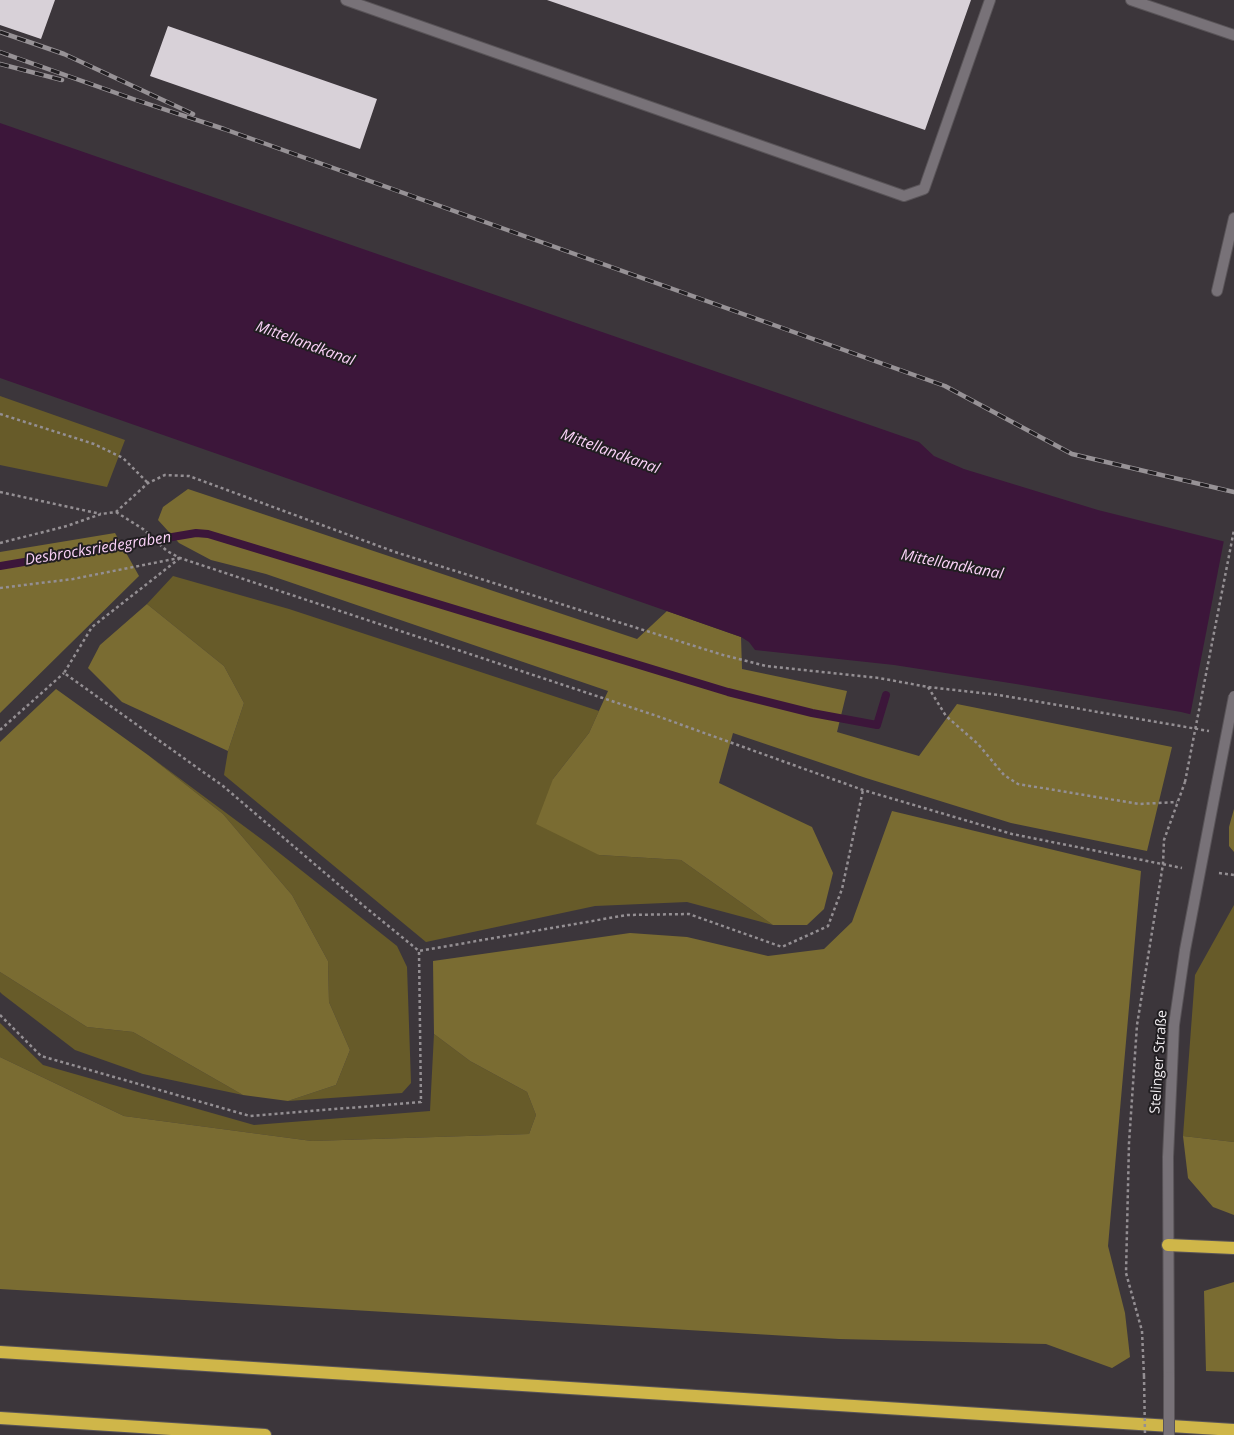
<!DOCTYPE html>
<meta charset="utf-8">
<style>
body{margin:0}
canvas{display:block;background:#3c363b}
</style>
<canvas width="1234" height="1435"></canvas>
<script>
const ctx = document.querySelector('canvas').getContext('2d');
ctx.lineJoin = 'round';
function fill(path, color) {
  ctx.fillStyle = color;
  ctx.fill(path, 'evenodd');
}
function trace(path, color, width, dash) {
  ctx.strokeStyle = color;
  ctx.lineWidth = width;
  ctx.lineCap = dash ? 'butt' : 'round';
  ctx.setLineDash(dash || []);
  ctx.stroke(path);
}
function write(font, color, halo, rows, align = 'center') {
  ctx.font = font + ' "Open Sans",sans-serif';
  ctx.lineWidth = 4;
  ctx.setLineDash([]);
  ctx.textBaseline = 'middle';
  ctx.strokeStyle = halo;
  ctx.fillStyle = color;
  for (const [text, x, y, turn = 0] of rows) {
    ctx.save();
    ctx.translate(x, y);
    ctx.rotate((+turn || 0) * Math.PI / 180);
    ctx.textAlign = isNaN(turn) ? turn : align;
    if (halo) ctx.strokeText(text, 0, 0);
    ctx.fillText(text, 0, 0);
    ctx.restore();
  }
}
fill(new Path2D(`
 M0,396L125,440L107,487L0,465Z
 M173,576L289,609L599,711L589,733L553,779L599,855L681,860L773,925L687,902L595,906L426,942L224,775L228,751L244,703L224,666L147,604Z
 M148,755L268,844L397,946L407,967L411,1083L402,1093L288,1101L336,1085L350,1050L329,1002L328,961L292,895L223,814Z
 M1234,905V1142L1183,1136L1195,975Z
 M0,972L87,1027L133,1032L243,1095L143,1074L75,1050L2,994L0,992Z
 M0,1023L43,1065L254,1125L430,1111L434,1034L470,1061L527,1092L536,1115L529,1134L312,1141L124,1116L0,1057Z`), '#675b29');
fill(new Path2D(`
 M188,489L637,639L667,611L741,637L742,669L847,691L837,732L919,756L957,704L1172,747L1147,851L1011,823L866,778L733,733L719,783L812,827L833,873L824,909L807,925H773L681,860L599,855L536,824L553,779L589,733L608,691L266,574L211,560L179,543L158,520L163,507Z
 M115,533L139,576L0,713V552Z
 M147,604L224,666L244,703L228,751L122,702L88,668L100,645Z
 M56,689L148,755L223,814L292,895L328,961L329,1002L350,1050L336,1085L288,1101L243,1095L133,1032L87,1027L0,972V742Z
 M1234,809V852L1229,846V827Z
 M892,811L1141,871L1108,1246L1125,1313L1130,1357L1112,1368L1046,1344L839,1339L0,1289V1057L124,1116L312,1141L529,1134L536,1115L527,1092L470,1061L434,1034L433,961L630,933L687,937L768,956L824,949L852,922Z
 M1183,1136L1234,1142V1215L1213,1207L1188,1178Z
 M1234,1282V1372L1206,1371L1204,1291Z`), '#7a6c32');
fill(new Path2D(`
 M0,123L919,442L934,456L964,469L1098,510L1234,544V725L1181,712L1016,684L894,665L755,650L749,642L741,637L0,378Z`), '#3c163a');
fill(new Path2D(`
 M1224,540L1234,542V727L1190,716Z`), '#3c363b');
trace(new Path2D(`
 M0,566L196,533L208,534L728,692L812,713L877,725L886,695`), '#3c163a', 8);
fill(new Path2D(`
 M0,0H55L41,39L0,25Z
 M547,0H971L925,130Z
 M168,26L377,99L360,149L150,76Z`), '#d8d1d8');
const service = new Path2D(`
 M346,0L904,196L924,189L990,0
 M1131,0L1234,35
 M1217,291L1234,218`);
const secondary = new Path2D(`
 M1169,1377L1168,1157L1174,1025L1185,950L1216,788`);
const motorway = new Path2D(`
 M1168,1245L1234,1248
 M0,1352L1234,1430
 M0,1418L265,1435`);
trace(service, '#595458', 12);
trace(secondary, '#595458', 12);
trace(motorway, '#595458', 14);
trace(new Path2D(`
 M0,414L94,444L123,458L148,483
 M0,492L101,514
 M116,512L143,529L167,551L180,558L657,716L863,790L1012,834L1182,868
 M0,543L67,526L101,514L116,512L148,483L165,475L189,476L395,552L723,655L766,666L879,678L928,687L999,695L1209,731
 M180,558L92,627L64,673L223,786L359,902L419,951L627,915L689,914L782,947L828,926L842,889L863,790
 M0,588L73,579L179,558
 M928,687L946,716L978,744L1004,775L1018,784L1139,804L1177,802
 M0,730L64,673
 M1219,873L1234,875
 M0,1015L41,1056L250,1116L421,1102L419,951
 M1144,1376L1142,1331L1126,1273L1129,1143L1137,1025L1163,864L1164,840L1185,782`), '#948f93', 2.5, [3, 3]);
trace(service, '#787278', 10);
trace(secondary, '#787278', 10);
trace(motorway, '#cfb649', 12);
const rail = new Path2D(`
 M0,32L64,54L193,114
 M0,52L136,100L224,129L945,386L1072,454L1234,492
 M0,64L62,80`);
trace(rail, '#979296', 4.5);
trace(rail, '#211e21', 3, [9]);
const secondaryBridge = new Path2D(`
 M1216,788L1234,696
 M1169,1377V1435`);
trace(secondaryBridge, '#595458', 12, []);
trace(new Path2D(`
 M1185,782L1234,530
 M1144,1376L1145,1435`), '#948f93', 2.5, [3, 3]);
trace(secondaryBridge, '#787278', 10);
write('14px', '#f4f0f3', '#211e21', [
 ["Stelinger Straße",1159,1062,-86]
]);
write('italic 15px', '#fbd2f8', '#211e21', [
 ["Mittellandkanal",305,344,20],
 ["Mittellandkanal",610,452,20],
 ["Desbrocksriedegraben",98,549,-9],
 ["Mittellandkanal",952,565,11]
]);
</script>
